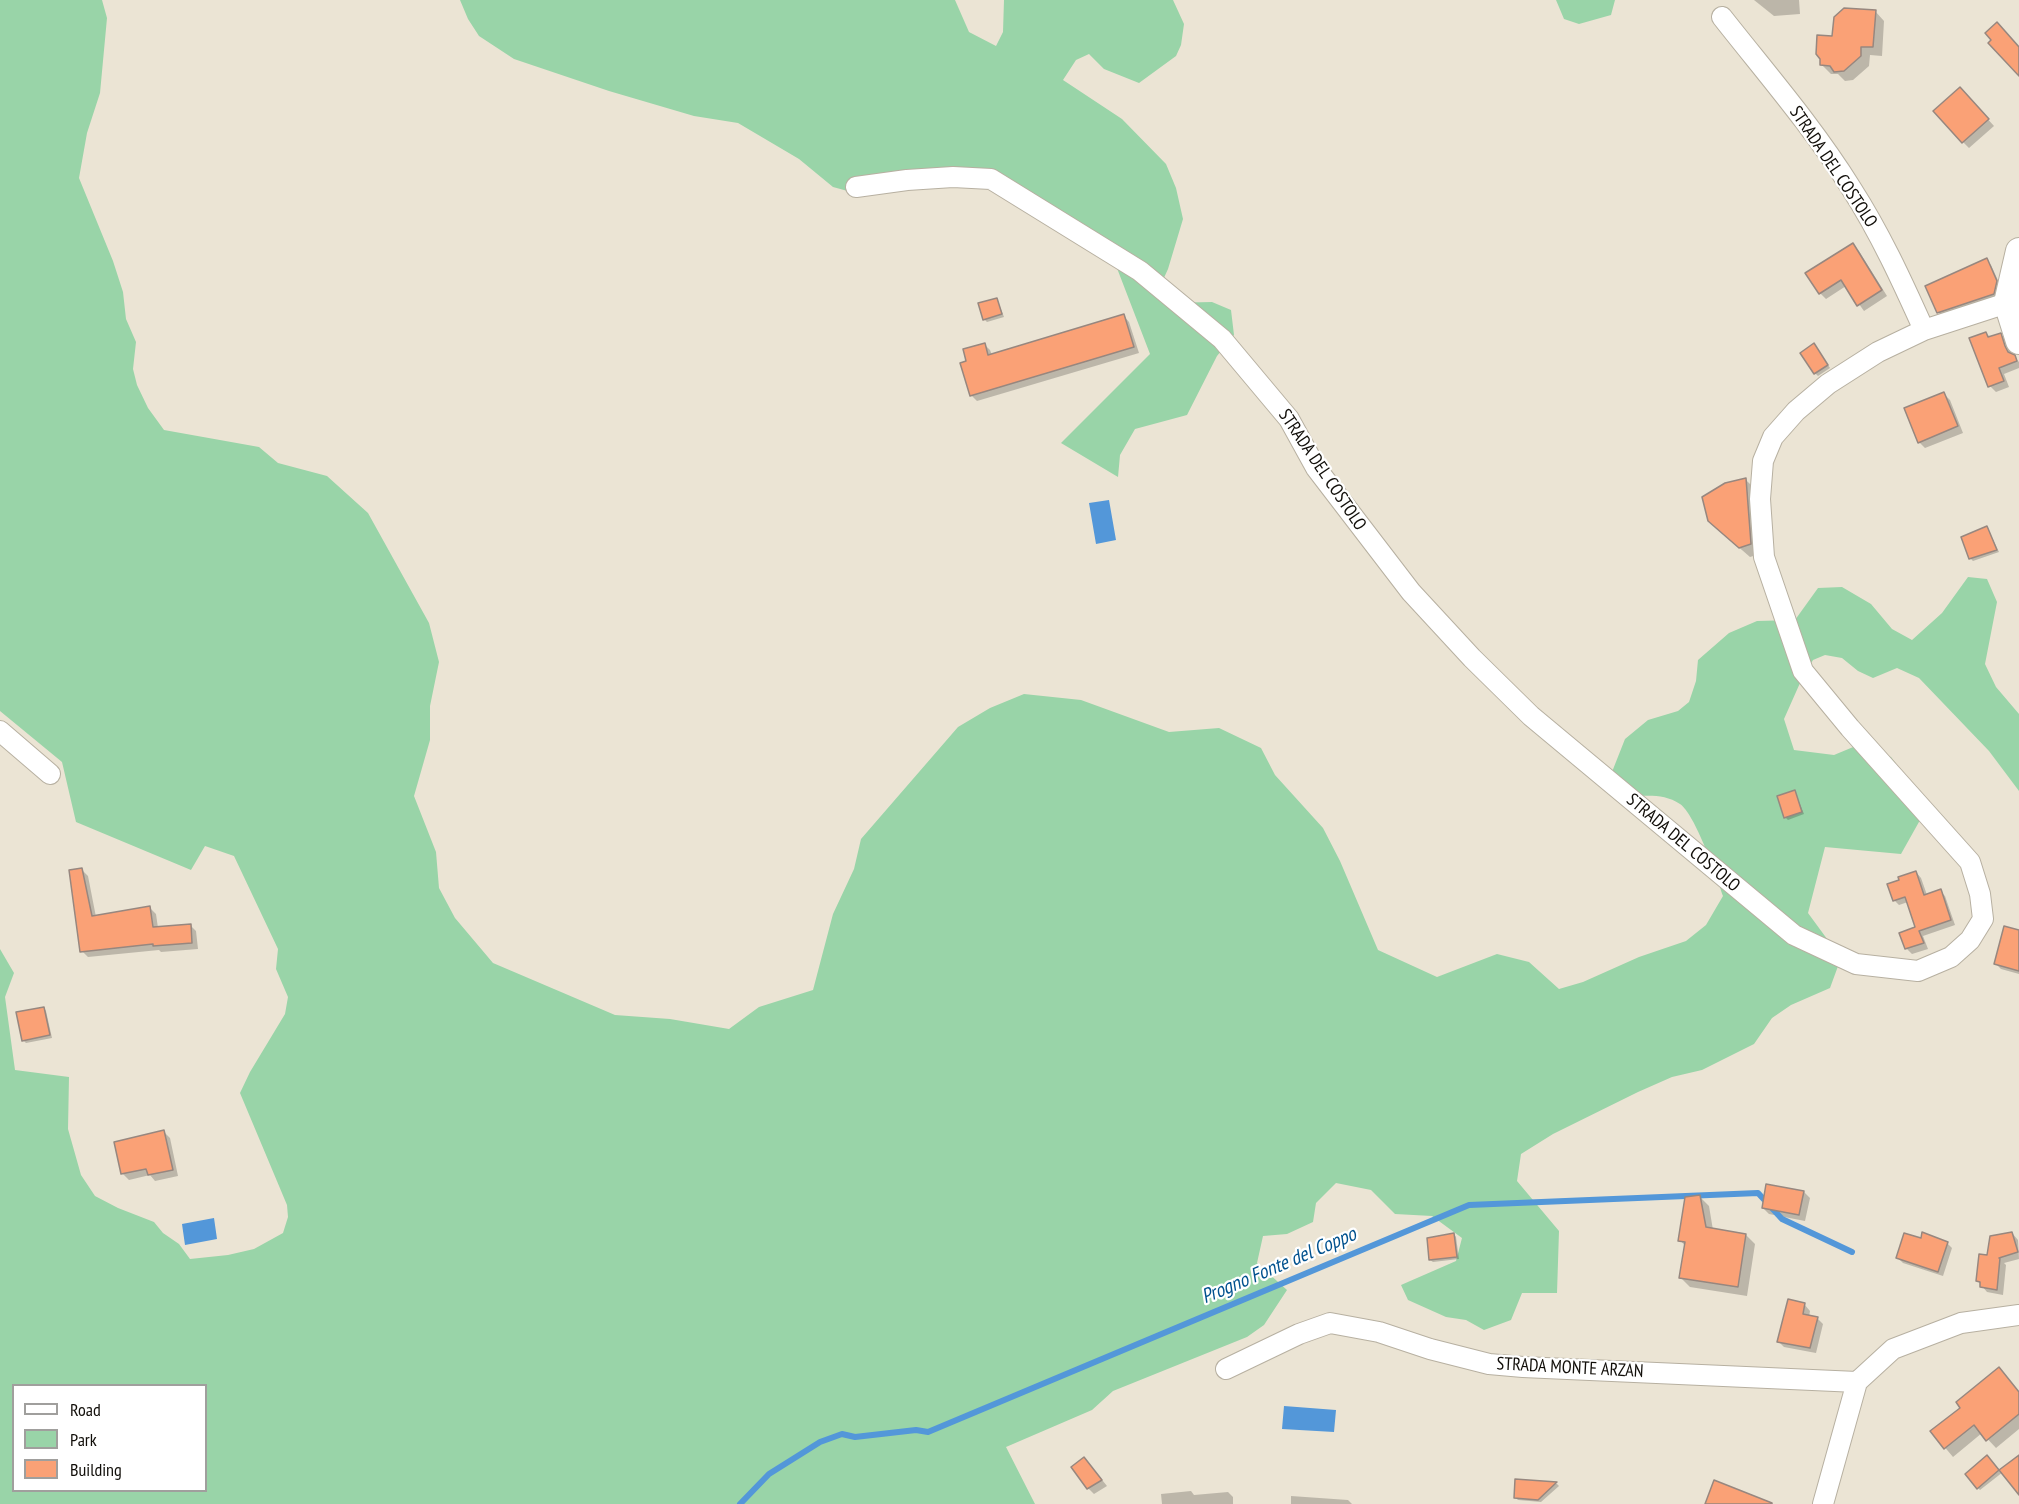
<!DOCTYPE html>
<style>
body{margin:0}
#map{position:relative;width:2019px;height:1504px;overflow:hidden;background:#ebe4d4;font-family:"PT Sans Narrow",sans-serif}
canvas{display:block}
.legend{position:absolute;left:12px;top:1384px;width:195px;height:108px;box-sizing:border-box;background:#fff;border:2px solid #a09f9d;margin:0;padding:8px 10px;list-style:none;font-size:18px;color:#110e09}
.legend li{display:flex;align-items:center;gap:12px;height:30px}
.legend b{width:30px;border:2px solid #a09f9d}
</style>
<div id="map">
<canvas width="2019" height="1504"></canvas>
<ul class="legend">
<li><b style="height:8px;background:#fff"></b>Road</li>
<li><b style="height:16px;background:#99d4a8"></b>Park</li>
<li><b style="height:16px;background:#faa176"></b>Building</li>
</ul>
</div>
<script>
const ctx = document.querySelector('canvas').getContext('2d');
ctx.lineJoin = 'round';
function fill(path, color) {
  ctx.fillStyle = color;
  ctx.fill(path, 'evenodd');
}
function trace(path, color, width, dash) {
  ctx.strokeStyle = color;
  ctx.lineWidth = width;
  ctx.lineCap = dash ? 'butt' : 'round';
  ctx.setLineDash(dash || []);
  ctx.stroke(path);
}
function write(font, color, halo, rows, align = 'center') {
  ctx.font = font + ' "PT Sans Narrow",sans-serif';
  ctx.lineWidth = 4.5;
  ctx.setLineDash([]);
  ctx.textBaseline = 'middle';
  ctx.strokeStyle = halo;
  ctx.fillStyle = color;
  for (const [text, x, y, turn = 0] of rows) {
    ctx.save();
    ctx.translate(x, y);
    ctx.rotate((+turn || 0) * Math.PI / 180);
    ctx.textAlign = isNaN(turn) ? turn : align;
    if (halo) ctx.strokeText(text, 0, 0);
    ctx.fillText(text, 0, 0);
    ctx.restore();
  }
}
fill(new Path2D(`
 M0,0H102L107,18L100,93L87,133L79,178L113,261L123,292L126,319L136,342L133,369L137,385L148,408L164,430L259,447L278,463L327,476L368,513L429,623L439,662L430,706V740L414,796L436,852L439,888L455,918L493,963L615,1015L670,1019L729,1029L759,1007L813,990L833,914L854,869L861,839L958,727L990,708L1024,694L1081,700L1169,732L1219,728L1261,748L1275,775L1323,828L1340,861L1378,950L1437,977L1497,954L1529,962L1559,989L1583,982L1639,957L1686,941L1706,925L1723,896C1717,877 1695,814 1680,804C1663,793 1644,796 1626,797L1610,777L1625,739L1648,720L1678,711L1689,702L1696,681L1698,660L1729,633L1757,621L1795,620L1818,588L1842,587L1871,604L1892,629L1912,640L1942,613L1968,577L1987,579L1997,602L1985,664L1996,687L2019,714V791L1989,751L1919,678L1897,668L1873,678L1858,671L1842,658L1825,655L1813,660L1800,683L1784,719L1794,750L1834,755L1858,745L1891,757L1905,776L1924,813L1901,854L1825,847L1808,913L1841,958L1830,988L1791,1005L1772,1018L1754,1044L1702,1070L1672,1077L1638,1092L1553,1134L1521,1154L1517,1181L1559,1231L1557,1293H1522L1511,1320L1484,1330L1466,1320L1446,1317L1408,1300L1401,1285L1456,1261L1462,1238L1432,1216L1395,1214L1371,1190L1336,1183L1316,1203L1313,1222L1287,1234L1263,1236L1257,1263L1287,1290L1264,1325L1247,1337L1113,1391L1092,1410L1006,1447L1035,1504H0V949L14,973L5,997L15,1070L69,1077L68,1129L81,1175L95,1196L118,1208L154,1222L163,1233L179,1244L190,1259L228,1255L254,1249L283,1233L288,1217L287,1205L240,1093L250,1072L285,1014L288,997L276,969L278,949L234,856L205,846L191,870L76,822L62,762L0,711ZM14,1386H206V1490H14Z
 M460,0H955L969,32L996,46L1003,32L1004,0H1173L1184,24L1181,45L1176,56L1139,83L1104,69L1089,54L1076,60L1063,80L1122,119L1166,164L1176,188L1183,219L1168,269L1157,293L1167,303L1212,302L1231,310L1234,335L1217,356L1187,415L1135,429L1120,455L1118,477L1061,443L1150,354L1115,263L995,188L957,180L855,193L833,187L799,159L738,123L694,116L609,91L514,59L479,36L468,19Z
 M1556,0H1615L1611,15L1579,24L1564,19Z`), '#99d4a8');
fill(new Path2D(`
 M1109,500L1116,540L1096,544L1089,503Z
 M214,1218L217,1239L185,1245L182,1224Z
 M1284,1406L1336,1410L1334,1432L1282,1429Z`), '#5397d9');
fill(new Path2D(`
 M1754,0H1799L1800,14L1774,16Z
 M1875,11L1884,21L1882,56L1870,55L1869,66L1853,80L1845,81L1838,74H1831L1821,64L1834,38Z
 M1966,95L1994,126L1969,148L1963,142Z
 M1853,245L1859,251L1887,296L1864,311L1846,286L1826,299L1820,293Z
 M1986,260L1991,265L2001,287L1998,299L1943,317L1938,312Z
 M997,299L1004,317L987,322L984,319Z
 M1124,316L1129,322L1139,353L977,401L971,395L968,362L984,344L990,350L992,355Z
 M1986,333L1991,338L2000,334L2006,340L2011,354L2019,362V368L2004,374L2009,387L1996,392L1990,386Z
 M1816,347L1830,368L1818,376L1815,373Z
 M1944,394L1950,400L1963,433L1925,448L1919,442Z
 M1746,480L1755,489L1760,554L1750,557L1719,530Z
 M1987,527L1999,552L1973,561L1970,558Z
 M1795,792L1804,814L1788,820L1785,817Z
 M82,870L88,876L96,917L150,908L156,914L158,928L190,925L196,931L198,949L161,952L159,950L88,957L82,951Z
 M1916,872L1921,878L1927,895L1940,891L1945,896L1955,925L1923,936L1928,949L1912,954L1907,949L1901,934L1917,928L1908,902L1899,905L1894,900Z
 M2019,932V974L2001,969L1996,964Z
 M44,1008L46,1011L52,1038L26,1043L23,1040Z
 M164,1132L170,1138L178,1176L155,1181L150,1175L129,1180L123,1174L115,1143Z
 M1804,1192L1810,1198L1805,1221L1769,1214L1763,1208Z
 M1700,1197L1709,1206L1713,1230L1746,1235L1755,1244L1747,1296L1690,1287L1681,1278L1686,1247L1680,1240Z
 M2012,1233L2018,1240L2019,1259L2004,1263L2006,1265L2003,1295L1987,1292L1977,1280L1988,1257Z
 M1454,1234L1456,1237L1459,1259L1433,1262L1430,1260Z
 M1947,1243L1952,1248L1943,1276L1903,1263L1898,1258Z
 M1804,1304L1810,1311L1809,1317L1817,1318L1823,1324L1816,1353L1784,1347L1778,1341Z
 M1999,1369L2019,1392V1429L1996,1448L1982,1433L1953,1457L1932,1432L1962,1408Z
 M2019,1457V1493L2003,1472L1980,1490L1978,1488L1987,1458L2000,1472Z
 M1090,1465L1107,1486L1094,1494L1088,1488Z
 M1516,1481L1557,1484L1559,1486L1541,1502L1518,1500L1515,1497Z
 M1191,1491L1194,1495L1228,1492L1233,1497V1504H1162L1161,1494Z
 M1291,1496L1348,1500L1352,1504H1291Z`), '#0003');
trace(new Path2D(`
 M740,1504L769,1474L820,1442L842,1434L855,1437L916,1430L928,1432L1469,1205L1758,1193L1782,1219L1852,1252`), '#5397d9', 6);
const building = new Path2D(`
 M1844,8L1876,10L1873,47H1861V56L1844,71L1834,72L1830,66L1820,65V59L1816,54L1817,35L1832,36L1834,17Z
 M1997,22L2019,47V76L1988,43L1991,40L1985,33Z
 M1960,87L1989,119L1962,143L1933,111Z
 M1853,243L1882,290L1857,306L1841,280L1819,294L1805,273Z
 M1987,258L1997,281L1994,294L1937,313L1925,286Z
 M997,298L1002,314L983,320L978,303Z
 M1124,314L1134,347L970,396L960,363L966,361L963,349L985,343L988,355Z
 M1986,332L1988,337L2001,333L2005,346L2008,352L2015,355L2017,361L1999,368L2004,381L1988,387L1969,338Z
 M1814,343L1828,365L1814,374L1800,353Z
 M1944,392L1958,426L1918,443L1904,408Z
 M1746,478L1751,544L1739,548L1708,521L1702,497L1725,483Z
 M1987,526L1997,550L1969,559L1961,537Z
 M1795,790L1802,812L1784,818L1777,796Z
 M82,868L92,916L150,906L153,927L191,924L192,943L153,946V944L80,952L69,870Z
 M1916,871L1924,895L1941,889L1951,920L1919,931L1924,943L1905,949L1899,933L1915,927L1905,897L1893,901L1887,884L1899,880L1898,877Z
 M2004,926L2019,930V971L1994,964Z
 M44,1007L50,1035L22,1041L16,1012Z
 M164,1130L173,1170L148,1175L146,1169L121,1174L114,1142Z
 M1766,1184L1804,1191L1799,1215L1762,1208Z
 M1700,1195L1706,1227L1746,1234L1738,1287L1679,1278L1685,1242L1678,1241L1685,1197Z
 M1922,1232L1948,1242L1938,1272L1896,1258L1904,1233L1921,1238Z
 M2012,1232L2018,1252L1999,1258H2000L1997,1290L1980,1287V1282L1976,1281L1979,1254L1987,1255L1990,1236Z
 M1454,1233L1457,1257L1429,1260L1427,1238Z
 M1788,1299L1805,1303L1803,1314L1818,1317L1810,1348L1777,1342Z
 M1999,1367L2019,1392V1414L1986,1441L1974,1425L1944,1449L1930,1431L1960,1408L1956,1402Z
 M1987,1455L1999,1470L1977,1489L1965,1474Z
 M2019,1455V1495L1999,1470Z
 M1084,1457L1102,1480L1087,1489L1071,1467Z
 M1515,1479L1557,1482L1538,1500L1514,1498Z
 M1714,1480L1772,1503V1504H1705Z`);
fill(building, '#faa176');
trace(building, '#97877f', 1.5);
const minor = new Path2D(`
 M1722,17C1766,73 1813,127 1851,188C1880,233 1902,281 1924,330
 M856,187L907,180L953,177L991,179L1140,271L1222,339L1289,419L1316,468L1411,592L1472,658L1531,716L1794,935L1856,964L1918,971L1951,957L1970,940L1983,919L1980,894L1970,862L1850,728L1803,671L1764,557L1760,499L1763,461L1773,437L1796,411L1828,384L1878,352L1924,330L2007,303
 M0,731L50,774
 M1226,1369L1299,1334L1330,1323L1379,1332L1430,1349L1489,1364L1523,1367L1857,1382
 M1823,1504L1857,1382L1893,1349L1961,1323L2019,1315`);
const tertiary = new Path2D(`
 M2019,251L2007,303L2019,341`);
trace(minor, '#b7b0a1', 22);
trace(tertiary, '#b7b0a1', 28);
trace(minor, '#fff', 20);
trace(tertiary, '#fff', 26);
write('18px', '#110e09', '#fff', [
 ["STRADA DEL COSTOLO",1833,167,56],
 ["STRADA DEL COSTOLO",1322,470,56],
 ["STRADA DEL COSTOLO",1683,843,40],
 ["STRADA MONTE ARZAN",1570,1368,3]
]);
write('italic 20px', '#00518e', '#fff', [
 ["Progno Fonte del Coppo",1279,1266,-23]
]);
</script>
